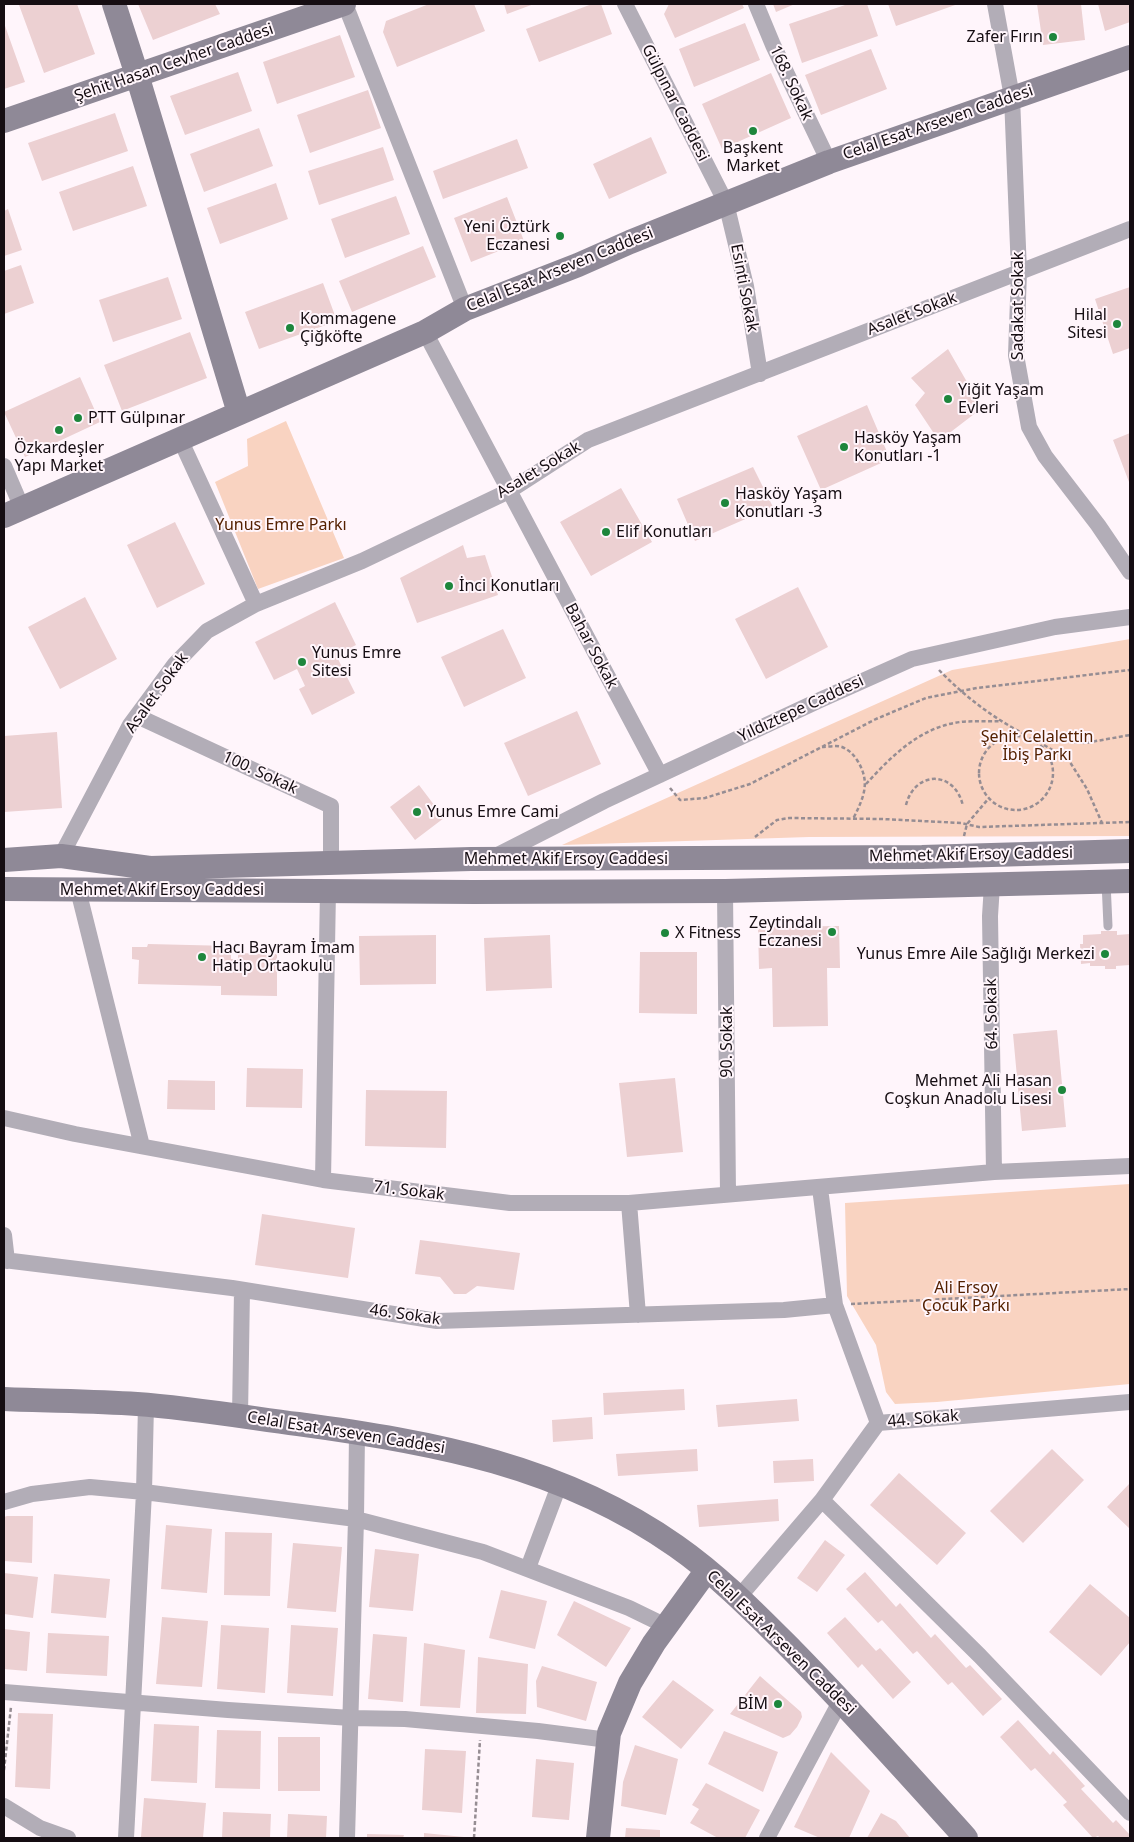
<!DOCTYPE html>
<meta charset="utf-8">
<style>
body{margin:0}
#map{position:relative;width:1134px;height:1842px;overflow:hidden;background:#fff5fb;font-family:"Noto Sans",sans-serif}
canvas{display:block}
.frame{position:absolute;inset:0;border:5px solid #150d12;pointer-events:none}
</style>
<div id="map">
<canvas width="1134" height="1842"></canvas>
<div class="frame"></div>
</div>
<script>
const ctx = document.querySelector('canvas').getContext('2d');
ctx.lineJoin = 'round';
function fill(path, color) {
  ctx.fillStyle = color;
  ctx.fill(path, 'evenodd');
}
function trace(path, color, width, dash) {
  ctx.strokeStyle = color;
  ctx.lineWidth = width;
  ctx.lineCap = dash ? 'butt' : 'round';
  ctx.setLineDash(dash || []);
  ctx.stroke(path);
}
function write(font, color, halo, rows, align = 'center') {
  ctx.font = font + ' "Noto Sans",sans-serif';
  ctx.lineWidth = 4;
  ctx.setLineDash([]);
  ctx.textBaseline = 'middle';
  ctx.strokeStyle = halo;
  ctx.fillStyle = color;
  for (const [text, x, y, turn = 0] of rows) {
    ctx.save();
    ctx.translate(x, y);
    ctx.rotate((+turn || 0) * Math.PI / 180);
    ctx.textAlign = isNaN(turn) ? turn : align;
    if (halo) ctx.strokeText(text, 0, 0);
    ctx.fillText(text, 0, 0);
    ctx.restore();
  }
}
fill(new Path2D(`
 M286,421L344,558L258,589L215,482L248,466L247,439Z
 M1130,639V836L809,837L562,845L952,670Z
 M1130,1184V1384L937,1402L895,1404L886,1392L876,1345L847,1296L845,1203Z`), '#f9d3c1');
fill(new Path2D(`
 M22,4H77L95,54L44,73L19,5Z
 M138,4H215L220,14L153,40Z
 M429,4H474L485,31L397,67L383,32L386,21Z
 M504,4H534L507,14Z
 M592,4H601L612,34L539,62L526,29Z
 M669,4H742L744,8L675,38L664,14Z
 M773,4H795L776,12Z
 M848,4H867L878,36L802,63L789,24Z
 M888,4H958L896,26Z
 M1037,4H1081L1085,40L1043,45Z
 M1098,4H1130V22L1105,31Z
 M4,23L25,82L4,89Z
 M745,23L760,60L694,87L679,49Z
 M340,35L355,77L277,104L263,62Z
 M871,49L887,89L821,115L805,75Z
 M238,72L252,111L185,135L170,96Z
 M771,73L791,118L722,149L702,104Z
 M368,90L381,128L310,153L297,115Z
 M115,113L128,151L42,181L28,143Z
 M259,128L273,166L204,192L190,154Z
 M651,137L667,173L609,199L593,164Z
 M517,139L528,168L443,199L433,171Z
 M383,147L394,180L319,205L308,171Z
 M133,166L147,206L73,231L59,192Z
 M276,183L288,219L220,244L207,208Z
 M396,196L410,234L345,258L331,219Z
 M507,197L524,241L471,262L454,218Z
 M8,209L22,250L4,256V211Z
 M423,246L436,277L352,312L339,281Z
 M21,265L34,303L4,314V271Z
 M168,277L182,319L113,342L99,300Z
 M323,283L337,321L259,349L245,312Z
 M1130,287V348L1113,354L1095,299Z
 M190,332L207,378L122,411L104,365Z
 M948,349L982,408L939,441L915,405L925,393L911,378Z
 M80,377L100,422L25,457L4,412Z
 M867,405L890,459L821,490L797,436Z
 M1130,433V481L1129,482L1113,440Z
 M753,467L773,507L695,541L677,499Z
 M621,488L652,542L591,576L560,522Z
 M175,522L205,584L157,608L127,545Z
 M463,545L467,558L485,555L498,595L417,623L400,578Z
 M798,587L828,647L766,679L735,619Z
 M85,597L117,659L60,689L28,627Z
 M335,602L356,645L336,655L355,693L312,715L299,689L305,686L297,669L274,680L255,642Z
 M503,629L526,678L464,707L441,657Z
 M577,711L601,764L528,796L504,743Z
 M57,732L62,808L4,812V736Z
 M419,785L444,818L415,840L390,807Z
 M839,926L840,968H827L828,1026L773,1027L772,968L759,969L758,927Z
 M1101,931H1117V935L1130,934V965L1116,966V969H1105V966H1090V963L1081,964L1080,944H1083V935L1101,934Z
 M436,935V984L360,985L359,936Z
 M550,935L552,988L486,991L484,938Z
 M148,944L231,946V959H238V953L277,954V996L221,995V986L138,984L139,960L132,959V947H147Z
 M640,952H697V1014L639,1013Z
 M1057,1030L1066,1127L1022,1131L1013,1034Z
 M247,1068L303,1069L302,1108L246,1107Z
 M675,1078L683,1152L627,1157L619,1083Z
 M168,1080L215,1081V1110L167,1109Z
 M366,1090L447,1091L446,1148L365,1146Z
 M262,1214L355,1228L348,1278L255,1265Z
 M420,1240L520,1253L514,1290L477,1286L466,1294H454L440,1277L415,1274Z
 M684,1389L685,1410L604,1415L603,1393Z
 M797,1399L799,1421L718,1427L716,1405Z
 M592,1417L593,1439L553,1442L552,1420Z
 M697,1449L698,1471L618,1476L616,1454Z
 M1052,1449L1084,1480L1023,1543L990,1511Z
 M813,1459L814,1481L774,1483L773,1461Z
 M899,1473L966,1533L937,1565L870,1505Z
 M1130,1483V1529L1107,1507Z
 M778,1499L779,1521L699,1527L697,1505Z
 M7,1516H33L32,1563L4,1561V1517Z
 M166,1525L212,1529L207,1593L161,1589Z
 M225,1532L272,1533L270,1596L224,1595Z
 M825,1540L845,1555L817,1592L797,1578Z
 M293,1543L342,1547L336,1612L287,1608Z
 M375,1549L419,1554L413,1611L369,1607Z
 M865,1572L896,1607L900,1603L931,1638L935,1634L966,1668L970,1665L1002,1699L983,1716L952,1682L948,1685L917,1651L913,1654L882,1620L878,1623L846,1589Z
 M4,1573L38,1577L33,1618L4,1614Z
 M54,1574L110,1579L106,1618L51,1613Z
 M1090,1584L1130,1618V1642L1101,1676L1049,1632Z
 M501,1590L547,1601L535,1649L489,1638Z
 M574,1601L631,1628L606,1667L557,1635Z
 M162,1617L208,1621L202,1687L156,1684Z
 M845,1617L876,1651L880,1648L911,1682L893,1699L862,1664L858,1668L827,1633Z
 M221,1625L269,1628L265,1693L217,1689Z
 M291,1625L338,1628L333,1696L287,1693Z
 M4,1629L30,1632L27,1671L4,1669Z
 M48,1633L109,1636L107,1676L46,1673Z
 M373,1634L407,1637L403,1702L368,1699Z
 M424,1643L465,1650L460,1708L420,1706Z
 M478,1657L528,1664L526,1714L476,1713Z
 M542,1666L597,1682L586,1721L537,1707L536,1681Z
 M760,1676L801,1712L802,1717L797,1727L790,1735L783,1738L730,1714Z
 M673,1680L714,1710L681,1749L642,1717Z
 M18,1713L53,1714L50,1789L15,1787Z
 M1018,1720L1050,1755L1053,1751L1085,1786L1081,1789L1113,1823L1116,1820L1130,1835V1838H1100L1098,1836L1093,1838L1063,1805L1067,1802L1035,1768L1031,1771L1000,1737Z
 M154,1724L199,1726L197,1783L151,1781Z
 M217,1730L261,1731L260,1789L215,1788Z
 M724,1731L778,1752L763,1792L708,1764Z
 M278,1737H320V1791H278Z
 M635,1745L678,1759L666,1815L621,1806L623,1782Z
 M425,1749L466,1751L462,1813L422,1810Z
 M831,1752L870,1791L849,1838H820L794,1827Z
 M536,1759L574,1763L569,1820L532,1817Z
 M706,1783L760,1810L745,1838H718L690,1823L699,1809L692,1805Z
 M144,1798L206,1803L203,1838H143L141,1837Z
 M223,1812L271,1814L270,1838H222Z
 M881,1813L896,1821L910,1838H867Z
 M288,1814L327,1816L326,1838H287Z
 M626,1828L660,1830V1838H625Z
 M424,1833L464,1837V1838H424Z
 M367,1834L404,1835L403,1838H367Z`), '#ecd0d2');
trace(new Path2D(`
 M939,670C964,696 993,718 1026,735
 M979 773a37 37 0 1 1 74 0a37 37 0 1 1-74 0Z
 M1035,739L1085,743L1130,735
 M1044,745L1068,759L1087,789L1102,823
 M822,747C828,747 836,745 842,747C849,750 853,754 857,760C871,782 864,797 853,819
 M866,784C890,758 917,730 954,723C969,720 986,722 1001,721
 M670,788L680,800L705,798L750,784L876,719L926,698L977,688L1130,670
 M906,805C915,770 955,770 963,806
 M964,836L967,824L989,798
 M755,837L777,820L789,818L883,819L961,823L979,827L1130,822
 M851,1304L1130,1289
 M4,1770L11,1707
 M474,1838L480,1740`), '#968d93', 2.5, [4, 2.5]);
trace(new Path2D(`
 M1106,882L1108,926`), '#b2adb7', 9);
trace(new Path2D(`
 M345,4L465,309
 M625,4L726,203L746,286L760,374
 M756,4L773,45L829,162
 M995,4L1012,97L1019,272L1016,355L1029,427L1045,456L1098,525L1130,572
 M425,332L660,775
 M180,439L256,604
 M4,466L22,508
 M137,716L331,806V864
 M61,856L130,725L175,664L207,631L256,604L362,561L509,491L588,440L1130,229
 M494,857L604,801L820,700L912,659L1055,627L1130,617
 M992,885L990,916L994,1172
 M78,890L142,1146
 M725,891L728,1194
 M4,1118L75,1134L323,1180L510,1203H629L994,1172L1130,1166
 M323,1180L328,890
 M820,1188L835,1305L878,1423
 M629,1203L638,1315
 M4,1235L7,1261
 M4,1260L232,1288L437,1321L784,1310L835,1305
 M240,1416L242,1290
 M822,1500L980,1656L1130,1813
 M4,1502L32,1494L90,1487L144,1492L146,1405
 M528,1568L560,1483
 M739,1597L822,1500L878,1423L1130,1402
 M4,1692L228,1710L351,1718L405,1719L538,1731L608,1740
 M4,1806L40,1828L68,1838
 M126,1838L144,1492L356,1519L483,1552L629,1608L666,1626
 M347,1838L356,1519L357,1432
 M767,1838L841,1700`), '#b2adb7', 16);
trace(new Path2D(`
 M114,4L137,75L239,413
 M4,121L344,4
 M4,516L425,332L465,309L578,265L630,242L829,162L1130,57
 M4,860L61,856L150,868L471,859L922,857L1130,851
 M4,889L474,892L725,891L1130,881
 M4,1399C48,1401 93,1401 137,1404C191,1408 245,1417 298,1424C433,1442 562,1466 676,1546C719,1576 755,1613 792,1650C852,1711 909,1775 966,1838
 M598,1838L609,1733L630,1683L654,1643L707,1570`), '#8f8997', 24);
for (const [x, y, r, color] of [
 [1053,37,5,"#1d863c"],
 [753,131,5,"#1d863c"],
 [560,236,5,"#1d863c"],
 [1117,324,5,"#1d863c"],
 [290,328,5,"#1d863c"],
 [948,399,5,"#1d863c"],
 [78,418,5,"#1d863c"],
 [59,430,5,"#1d863c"],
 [844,447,5,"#1d863c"],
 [725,503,5,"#1d863c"],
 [606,532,5,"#1d863c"],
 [449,586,5,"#1d863c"],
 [302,662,5,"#1d863c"],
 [417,812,5,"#1d863c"],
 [832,932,5,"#1d863c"],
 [665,933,5,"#1d863c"],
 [1105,954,5,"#1d863c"],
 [202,957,5,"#1d863c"],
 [1062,1090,5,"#1d863c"],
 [778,1704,5,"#1d863c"]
]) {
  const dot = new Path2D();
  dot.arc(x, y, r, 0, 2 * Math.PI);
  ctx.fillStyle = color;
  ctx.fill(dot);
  trace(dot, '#fff5fb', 2);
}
write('16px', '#150d12', '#fff5fb', [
 ["Zafer Fırın",1043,37,"right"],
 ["Başkent",753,148,"center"],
 ["Market",753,166,"center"],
 ["Yeni Öztürk",550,227,"right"],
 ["Eczanesi",550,245,"right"],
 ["Hilal",1107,315,"right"],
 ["Sitesi",1107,333,"right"],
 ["Kommagene",300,319],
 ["Çiğköfte",300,337],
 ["Yiğit Yaşam",958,390],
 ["Evleri",958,408],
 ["PTT Gülpınar",88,418],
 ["Hasköy Yaşam",854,438],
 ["Konutları -1",854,456],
 ["Özkardeşler",59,448,"center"],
 ["Yapı Market",59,466,"center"],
 ["Hasköy Yaşam",735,494],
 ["Konutları -3",735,512],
 ["Elif Konutları",616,532],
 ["İnci Konutları",459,586],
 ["Yunus Emre",312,653],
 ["Sitesi",312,671],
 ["Yunus Emre Cami",427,812],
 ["Zeytindalı",822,923,"right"],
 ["Eczanesi",822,941,"right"],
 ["X Fitness",675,933],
 ["Hacı Bayram İmam",212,948],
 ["Hatip Ortaokulu",212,966],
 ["Yunus Emre Aile Sağlığı Merkezi",1095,954,"right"],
 ["Mehmet Ali Hasan",1052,1081,"right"],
 ["Coşkun Anadolu Lisesi",1052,1099,"right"],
 ["BİM",768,1704,"right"]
], 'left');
write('16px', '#150d12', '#fff5fb', [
 ["Şehit Hasan Cevher Caddesi",174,63,-19],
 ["168. Sokak",791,83,65],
 ["Gülpınar Caddesi",675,103,63],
 ["Celal Esat Arseven Caddesi",938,123,-19],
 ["Celal Esat Arseven Caddesi",560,270,-22],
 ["Esinti Sokak",744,288,79],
 ["Sadakat Sokak",1018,306,-90],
 ["Asalet Sokak",912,314,-21],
 ["Asalet Sokak",539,470,-31],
 ["Bahar Sokak",591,646,62],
 ["Asalet Sokak",157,693,-54],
 ["Yıldıztepe Caddesi",801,709,-25],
 ["100. Sokak",260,773,25],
 ["Mehmet Akif Ersoy Caddesi",971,855,-1],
 ["Mehmet Akif Ersoy Caddesi",566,859],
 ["Mehmet Akif Ersoy Caddesi",162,890],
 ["64. Sokak",992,1014,-91],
 ["90. Sokak",727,1042,-90],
 ["71. Sokak",409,1191,7],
 ["46. Sokak",405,1315,8],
 ["44. Sokak",923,1419,-5],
 ["Celal Esat Arseven Caddesi",346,1433,9],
 ["Celal Esat Arseven Caddesi",781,1643,44]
]);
write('16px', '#542000', '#fff5fb', [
 ["Yunus Emre Parkı",281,525],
 ["Şehit Celalettin",1037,737],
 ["İbiş Parkı",1037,755],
 ["Ali Ersoy",966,1288],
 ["Çocuk Parkı",966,1306]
]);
</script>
